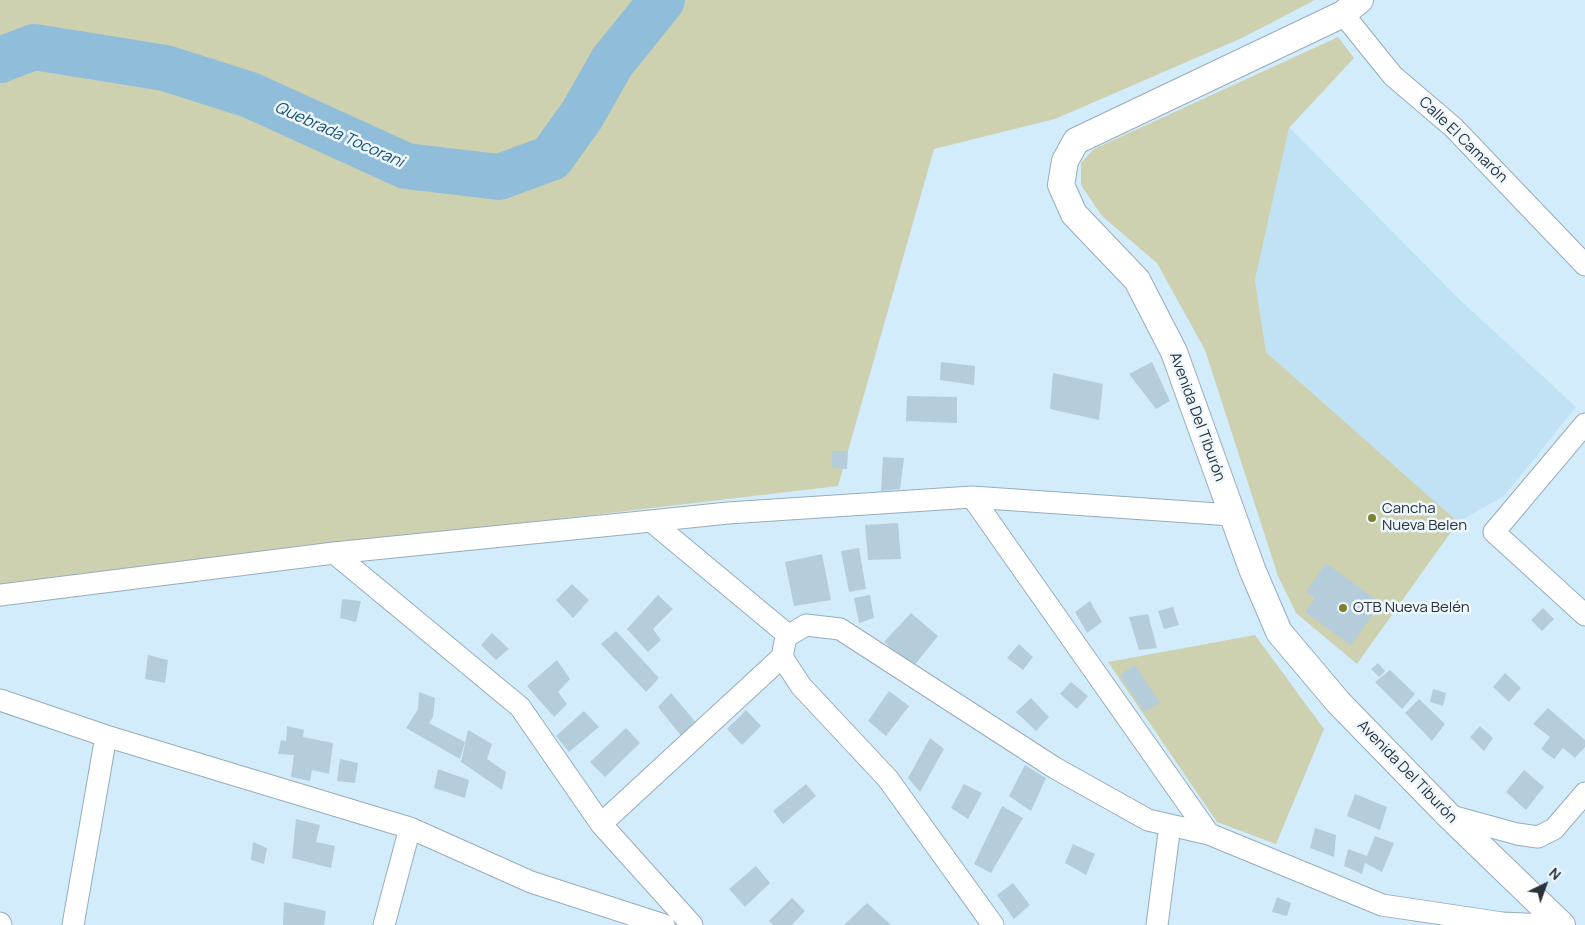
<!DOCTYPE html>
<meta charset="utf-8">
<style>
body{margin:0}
#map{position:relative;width:1585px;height:925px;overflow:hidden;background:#d3ecfb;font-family:Manrope,sans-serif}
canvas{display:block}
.north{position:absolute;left:1520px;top:860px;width:50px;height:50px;-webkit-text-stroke:4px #edf7fd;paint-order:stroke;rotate:42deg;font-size:14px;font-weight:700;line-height:20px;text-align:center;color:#293339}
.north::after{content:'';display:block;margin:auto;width:18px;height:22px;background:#293339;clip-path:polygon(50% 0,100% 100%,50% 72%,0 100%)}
</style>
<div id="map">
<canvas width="1585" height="925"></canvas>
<div class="north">N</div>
</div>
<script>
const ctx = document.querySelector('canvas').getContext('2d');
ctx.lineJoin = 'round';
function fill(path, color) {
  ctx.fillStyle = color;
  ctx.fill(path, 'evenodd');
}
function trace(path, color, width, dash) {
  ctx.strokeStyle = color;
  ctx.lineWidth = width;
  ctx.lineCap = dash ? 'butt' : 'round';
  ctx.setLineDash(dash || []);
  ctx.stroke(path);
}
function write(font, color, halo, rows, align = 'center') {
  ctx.font = font + ' Manrope,sans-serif';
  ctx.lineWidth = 5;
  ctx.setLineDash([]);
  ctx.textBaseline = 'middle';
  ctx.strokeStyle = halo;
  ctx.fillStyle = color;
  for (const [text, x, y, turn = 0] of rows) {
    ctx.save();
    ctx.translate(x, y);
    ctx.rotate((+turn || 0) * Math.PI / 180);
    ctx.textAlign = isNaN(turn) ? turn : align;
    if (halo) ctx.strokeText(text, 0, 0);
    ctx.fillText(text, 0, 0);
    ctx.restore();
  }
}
fill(new Path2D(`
 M1289,127L1460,300L1576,407L1504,496L1458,522L1266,352L1255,280Z`), '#c1e1f5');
fill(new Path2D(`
 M0,0H1315L1242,38L1055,119L934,149L838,486L0,585Z
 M1338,37L1354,58L1289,128L1255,280L1266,352L1458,522L1357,664L1296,613L1278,576L1205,350L1157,263L1102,216L1081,185V163L1094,149Z
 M1255,635L1324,729L1276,844L1217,822L1108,662Z`), '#cdd1b0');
trace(new Path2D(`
 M0,60L34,47L165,68L250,95L406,166L499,177L551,158L582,115L612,62L662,0`), '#90bdd9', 46);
fill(new Path2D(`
 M941,362L975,366L974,385L940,380Z
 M1152,362L1170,401L1156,409L1129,374Z
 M1053,373L1103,384L1099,420L1050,409Z
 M907,396L957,397V423L906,421Z
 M832,451H848L847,469L832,468Z
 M883,457L904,458L900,489L881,491Z
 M898,523L901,559L868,560L865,525Z
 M859,548L866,589L849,592L841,551Z
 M822,554L831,600L794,606L785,562Z
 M1326,563L1381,603L1351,645L1305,612L1315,598L1306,592Z
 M572,584L589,600L573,618L556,600Z
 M658,595L673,609L653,629L661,640L648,652L627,629Z
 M870,595L874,618L859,623L854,598Z
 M342,599L361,601L356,622L340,618Z
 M1090,601L1102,622L1087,633L1075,612Z
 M1173,607L1179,625L1164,629L1158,611Z
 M1543,608L1554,619L1542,631L1531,620Z
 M911,613L938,636L913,667L884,642Z
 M1148,614L1157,648L1139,650L1129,617Z
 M616,631L659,678L646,692L601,644Z
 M492,633L509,649L496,660L481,645Z
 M1019,644L1033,657L1023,670L1007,658Z
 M148,655L168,660L165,683L145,679Z
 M557,660L570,679L558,692L567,704L554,717L527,686Z
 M1378,663L1385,671L1379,677L1371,669Z
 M1135,665L1160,703L1144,712L1120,675Z
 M1390,670L1415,694L1402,709L1375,682Z
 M1505,673L1521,688L1509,702L1493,687Z
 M1071,682L1088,696L1077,709L1060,694Z
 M1433,689L1446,693L1443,706L1430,702Z
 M889,691L909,706L886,736L868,721Z
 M419,692L435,698L433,717L429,723L465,742L460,759L406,728L418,709Z
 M671,693L698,725L682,737L658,707Z
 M1031,698L1049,717L1036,731L1016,712Z
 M1419,699L1445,724L1432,741L1405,713Z
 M1548,708L1585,740V747L1575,758L1563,748L1554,759L1541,749L1550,737L1533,724Z
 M746,710L761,726L742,745L727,729Z
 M584,711L599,727L569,752L556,736Z
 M287,726L304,730L303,737L333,743L329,774L312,770L310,781L291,777L294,755L278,754L281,740L286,741Z
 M1480,726L1493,738L1484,751L1470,737Z
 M626,728L640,743L605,777L590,762Z
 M468,730L492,744L487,759L506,772L502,790L461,762Z
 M930,738L944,749L920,792L908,778Z
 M340,759L358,763L355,783L337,781Z
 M1025,765L1046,778L1031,811L1009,796Z
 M438,769L469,780L465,798L434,788Z
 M1524,770L1544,787L1526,810L1506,792Z
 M806,784L816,796L783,824L773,811Z
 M964,784L982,793L968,819L951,808Z
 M1355,794L1387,807L1380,830L1347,816Z
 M1002,806L1023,818L991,873L974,864Z
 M296,819L320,825L316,842L335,846L331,868L292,858Z
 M1315,828L1336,835L1334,857L1310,848Z
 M1375,836L1394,843L1382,872L1365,863L1362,874L1344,866L1348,849L1367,856Z
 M253,842L267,848L264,864L251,860Z
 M1073,844L1095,854L1086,875L1065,863Z
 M756,866L770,883L745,907L729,889Z
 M1013,883L1030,905L1014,919L997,895Z
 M1277,897L1291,903L1287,916L1272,912Z
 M792,898L805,911L792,925H773L769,921Z
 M284,902L326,911L324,925H283Z
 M867,903L891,925H844Z`), '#b5cddb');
const minor = new Path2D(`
 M1343,14L1393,76L1453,127L1585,265
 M1585,424L1494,532L1585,615
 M972,497L1209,834
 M651,521L788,635
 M334,553L520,707L601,824L692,925
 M0,595L334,553L651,521L728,513L972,497L1232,515
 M0,700L106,736L410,828L531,882L664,925
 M1448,815L1517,834L1538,837L1554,829L1585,793
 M601,824L782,657
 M0,923L1,925
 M73,925L106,736
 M384,925L410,828
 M993,925L888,779L801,686L782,657L786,637L806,625L840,629L1055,768L1148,820L1209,834L1382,905L1502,923L1546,925
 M1157,925L1170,825`);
const tertiary = new Path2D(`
 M1360,0L1343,14L1076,141L1065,161L1061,185L1074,214L1137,280L1174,352L1252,569L1279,632L1338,702L1448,815L1562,925`);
trace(minor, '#96adbb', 23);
trace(tertiary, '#96adbb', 28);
trace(minor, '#fff', 21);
trace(tertiary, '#fff', 26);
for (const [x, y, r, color] of [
 [1372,518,5,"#7c812c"],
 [1343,608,5,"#7c812c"]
]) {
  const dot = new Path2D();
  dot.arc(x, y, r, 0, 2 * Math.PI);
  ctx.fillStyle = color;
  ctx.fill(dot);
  trace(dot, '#edf7fd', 2);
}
write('15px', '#293339', '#edf7fd', [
 ["Calle El Camarón",1463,140,44],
 ["Avenida Del Tiburón",1197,417,70],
 ["Avenida Del Tiburón",1407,772,46]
]);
write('15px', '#293339', '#edf7fd', [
 ["Cancha",1382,509],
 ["Nueva Belen",1382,526],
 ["OTB Nueva Belén",1353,608]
], 'left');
write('italic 16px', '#19516d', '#edf7fd', [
 ["Quebrada Tocorani",339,135,24]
]);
</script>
